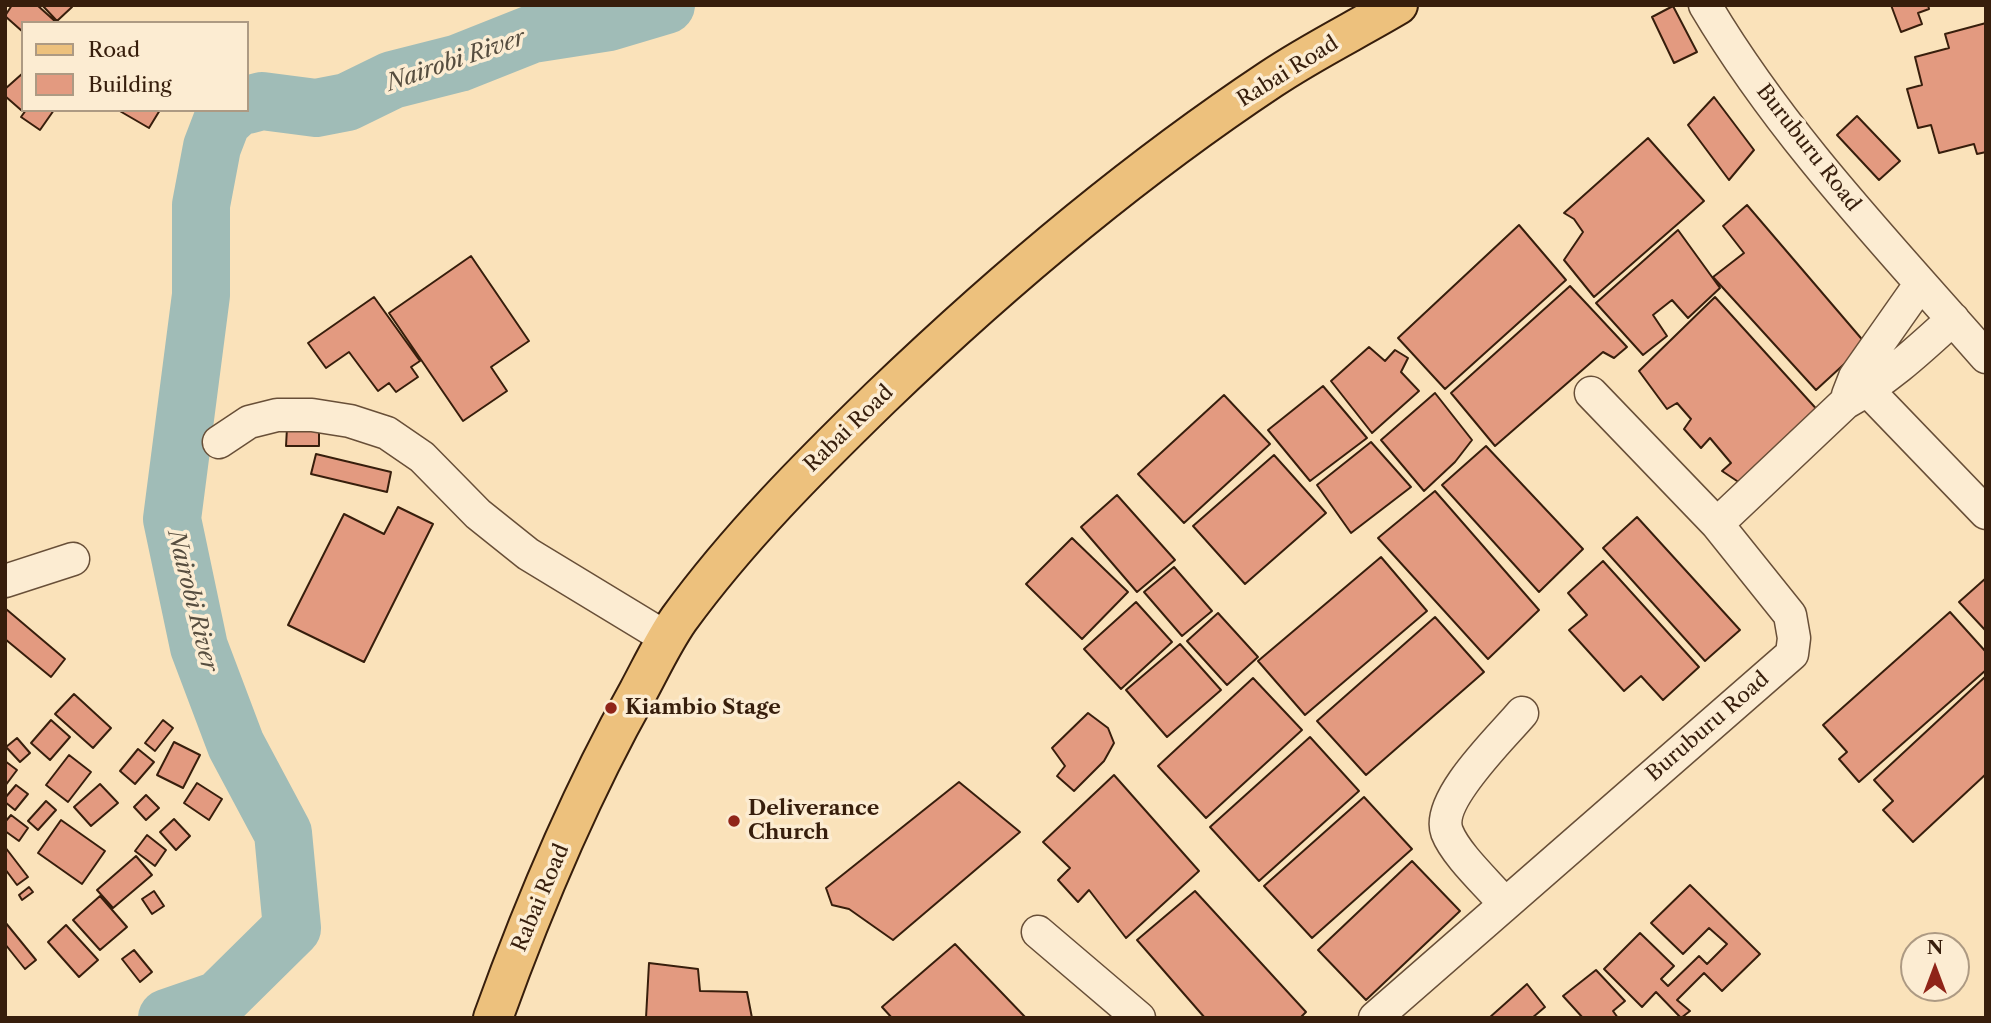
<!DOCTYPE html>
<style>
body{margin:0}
#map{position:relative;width:1991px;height:1023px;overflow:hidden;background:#fae2ba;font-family:"Libre Caslon Text",serif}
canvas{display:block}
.frame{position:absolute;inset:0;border:7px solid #371e0c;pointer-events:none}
.legend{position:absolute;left:21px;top:21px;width:228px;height:91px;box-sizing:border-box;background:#fcecd2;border:2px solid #ad9a83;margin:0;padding:9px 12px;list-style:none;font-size:21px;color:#371e0c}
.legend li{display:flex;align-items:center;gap:14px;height:35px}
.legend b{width:35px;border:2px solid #ad9a83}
.north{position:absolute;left:1900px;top:932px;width:70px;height:70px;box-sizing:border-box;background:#fcecd2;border:2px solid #ad9a83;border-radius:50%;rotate:0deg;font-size:19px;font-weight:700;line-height:28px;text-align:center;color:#371e0c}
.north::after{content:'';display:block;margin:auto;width:24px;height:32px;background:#8f2418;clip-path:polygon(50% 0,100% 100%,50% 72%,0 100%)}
</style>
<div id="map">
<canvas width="1991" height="1023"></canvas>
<div class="frame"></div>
<ul class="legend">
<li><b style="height:9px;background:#edc17d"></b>Road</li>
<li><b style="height:19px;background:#e39a80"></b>Building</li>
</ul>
<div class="north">N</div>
</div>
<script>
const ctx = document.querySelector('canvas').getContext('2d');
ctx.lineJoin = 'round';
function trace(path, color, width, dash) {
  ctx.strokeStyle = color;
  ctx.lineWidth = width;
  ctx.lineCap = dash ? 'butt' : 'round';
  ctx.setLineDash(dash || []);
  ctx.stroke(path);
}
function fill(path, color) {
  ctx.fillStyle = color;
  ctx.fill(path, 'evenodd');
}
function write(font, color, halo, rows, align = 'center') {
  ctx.font = font + ' "Libre Caslon Text",serif';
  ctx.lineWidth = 7;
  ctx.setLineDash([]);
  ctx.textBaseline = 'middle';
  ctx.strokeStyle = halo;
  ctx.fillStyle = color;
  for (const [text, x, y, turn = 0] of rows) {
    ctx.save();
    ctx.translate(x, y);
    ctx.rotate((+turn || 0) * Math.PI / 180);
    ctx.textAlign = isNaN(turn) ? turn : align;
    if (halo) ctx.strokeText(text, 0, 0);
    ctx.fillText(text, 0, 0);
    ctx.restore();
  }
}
trace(new Path2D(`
 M247,105L262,101L316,108L347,102L392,80L459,63L532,34L609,22L666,5
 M167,1018L219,1000L292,928L283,833L236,745L199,647L172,519L201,295V205L212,147L222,121L234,110`), '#a0bcb7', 58);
const building = new Path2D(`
 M12,5H37L57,23H23V32L5,16Z
 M42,5H70L72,7L57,21Z
 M1891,5H1928L1929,9L1918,13L1922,24L1901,32Z
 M1673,6L1697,52L1674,63L1652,17Z
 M1986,23V152L1977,154L1974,144L1939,153L1931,125L1918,128L1907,89L1922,85L1915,57L1949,48L1945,34Z
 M23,73V108L21,110L5,96V89Z
 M1714,97L1754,150L1729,180L1688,125Z
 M26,110H54L40,130L21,117Z
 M118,110H160L149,128Z
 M1857,116L1900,161L1879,180L1837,135Z
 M1648,138L1704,201L1594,297L1564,260L1583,232L1574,219L1564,213Z
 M1747,205L1866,344L1816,390L1713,277L1744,253L1723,226Z
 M1519,225L1566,280L1445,389L1398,338Z
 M1678,230L1720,288L1688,318L1672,300L1653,315L1667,336L1643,355L1596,303Z
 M471,256L529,341L491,367L507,391L463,421L389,313Z
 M1570,286L1627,347L1614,358L1603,352L1495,446L1451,393Z
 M374,297L420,361L411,367L418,377L396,392L389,383L378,391L349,352L326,368L308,343Z
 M1715,297L1821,414L1743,485L1722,471L1731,463L1710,438L1701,448L1684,429L1691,419L1677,403L1667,409L1639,371Z
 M1369,347L1385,361L1395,350L1408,358L1401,372L1419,391L1372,433L1331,381Z
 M1323,386L1367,438L1310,481L1268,430Z
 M1435,393L1472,440L1455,462L1424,491L1381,440Z
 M1224,395L1270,444L1184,523L1138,474Z
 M287,428H319V446H286Z
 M1371,442L1411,487L1351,533L1317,485Z
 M1486,446L1583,549L1539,592L1442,485Z
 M316,454L391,472L387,492L311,474Z
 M1274,455L1326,513L1245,584L1193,526Z
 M1435,491L1539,610L1488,659L1378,538Z
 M1117,495L1175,560L1137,592L1081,527Z
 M398,507L433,524L364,662L288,625L344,514L384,534Z
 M1637,517L1740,630L1705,661L1603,548Z
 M1072,538L1128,592L1082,639L1026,584Z
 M1381,557L1427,611L1305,715L1258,661Z
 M1603,561L1699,667L1663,700L1641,676L1624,691L1569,630L1587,615L1568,593Z
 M1174,567L1212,611L1182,636L1144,592Z
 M1986,578V631L1959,602Z
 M1136,602L1172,642L1121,689L1084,649Z
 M6,609L65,659L51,677L5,639Z
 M1950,612L1986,652V670L1859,782L1839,759L1847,752L1823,725Z
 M1218,613L1258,657L1227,685L1187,641Z
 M1435,617L1484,672L1366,775L1317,721Z
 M1180,644L1221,690L1167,737L1126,690Z
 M1986,676V774L1913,842L1883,810L1893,801L1874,780Z
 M1253,678L1302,730L1206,818L1158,766Z
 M74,694L111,728L93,748L55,714Z
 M1088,713L1108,728L1114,743L1104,761L1074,791L1057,776L1065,766L1052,748Z
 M51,720L70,737L50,760L31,743Z
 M163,720L173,728L155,751L145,743Z
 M1310,737L1359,791L1259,881L1210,827Z
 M17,738L30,753L20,762L6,747Z
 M174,742L200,755L183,788L157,775Z
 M138,749L154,762L135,784L120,771Z
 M69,755L91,772L68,802L46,785Z
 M5,761L17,770L5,786Z
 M1114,775L1199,871L1126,938L1089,890L1078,902L1058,880L1070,868L1043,842Z
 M959,782L1020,832L893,940L849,909L832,905L826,888Z
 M197,783L222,799L209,820L184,803Z
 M100,784L118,803L91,826L74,807Z
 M16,785L28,794L15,810L5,802V798Z
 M146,795L159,808L146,820L134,807Z
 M1364,797L1412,849L1312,938L1264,886Z
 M46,801L56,810L38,830L28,821Z
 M11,815L28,828L19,841L5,831V822Z
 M174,819L190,836L176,850L160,832Z
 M61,820L105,851L82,884L38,853Z
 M147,835L166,850L155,866L135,851Z
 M5,847L28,877L17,885L5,869Z
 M136,856L152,875L113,908L97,890Z
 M1412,861L1460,911L1366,1000L1318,950Z
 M1690,885L1760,954L1722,991L1704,973L1677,1000L1690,1011L1681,1018L1656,992L1642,1007L1604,969L1640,933L1674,966L1661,979L1668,986L1699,956L1707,964L1727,944L1709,928L1683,954L1651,923Z
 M29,887L33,892L22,900L19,895Z
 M154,891L164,906L152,914L142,899Z
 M1195,891L1306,1012L1300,1018H1205L1137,940Z
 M100,896L127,927L100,950L73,920Z
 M5,922L36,960L25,969L5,944Z
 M66,925L98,960L79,977L48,942Z
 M955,944L1026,1018H892L882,1007Z
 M134,950L152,972L140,982L122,959Z
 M649,963L698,969L700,991L747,992L752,1018H646Z
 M1596,970L1625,1001L1613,1011L1618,1018H1583L1563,996Z
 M1527,984L1545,1007L1532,1018H1489Z`);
fill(building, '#e39a80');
trace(building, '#371e0c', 2);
const minor = new Path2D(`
 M1705,5C1782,135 1887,244 1986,357
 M1855,377L1986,513
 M1591,393L1717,524
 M1848,395L1855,377L1919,286
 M219,442L249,422L277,415H312L350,421L387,433L422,457L478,514L528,554L668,639
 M5,581L73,559
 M1504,903C1487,883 1456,855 1447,832C1435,800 1503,736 1522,713
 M1038,932L1139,1018
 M1375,1018L1792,654L1794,638L1790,615L1717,524L1845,403C1886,381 1919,350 1953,319`);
const major = new Path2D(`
 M493,1018C533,907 580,795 638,692C651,668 663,642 679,619C738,538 810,466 881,397C1002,281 1131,172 1271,79C1311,52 1356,30 1398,5`);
trace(minor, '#684f38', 35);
trace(major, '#371e0c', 42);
trace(minor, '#fcecd2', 32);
trace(major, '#edc17d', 38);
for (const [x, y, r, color] of [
 [611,708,7,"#8f2418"],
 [734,821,7,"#8f2418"]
]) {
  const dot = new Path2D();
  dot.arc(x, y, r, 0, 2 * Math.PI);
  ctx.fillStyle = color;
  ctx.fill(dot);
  trace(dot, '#fcecd2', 2.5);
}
write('21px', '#371e0c', '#fcecd2', [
 ["Rabai Road",1288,72,-32],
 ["Buruburu Road",1808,148,52],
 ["Rabai Road",849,429,-44],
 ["Buruburu Road",1708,727,-41],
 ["Rabai Road",541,898,-67]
]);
write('bold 21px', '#371e0c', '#fcecd2', [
 ["Kiambio Stage",625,708],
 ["Deliverance",748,809],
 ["Church",748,833]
], 'left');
write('italic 23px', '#564d3f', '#fcecd2', [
 ["Nairobi River",456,61,-19],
 ["Nairobi River",192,601,76]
]);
</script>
